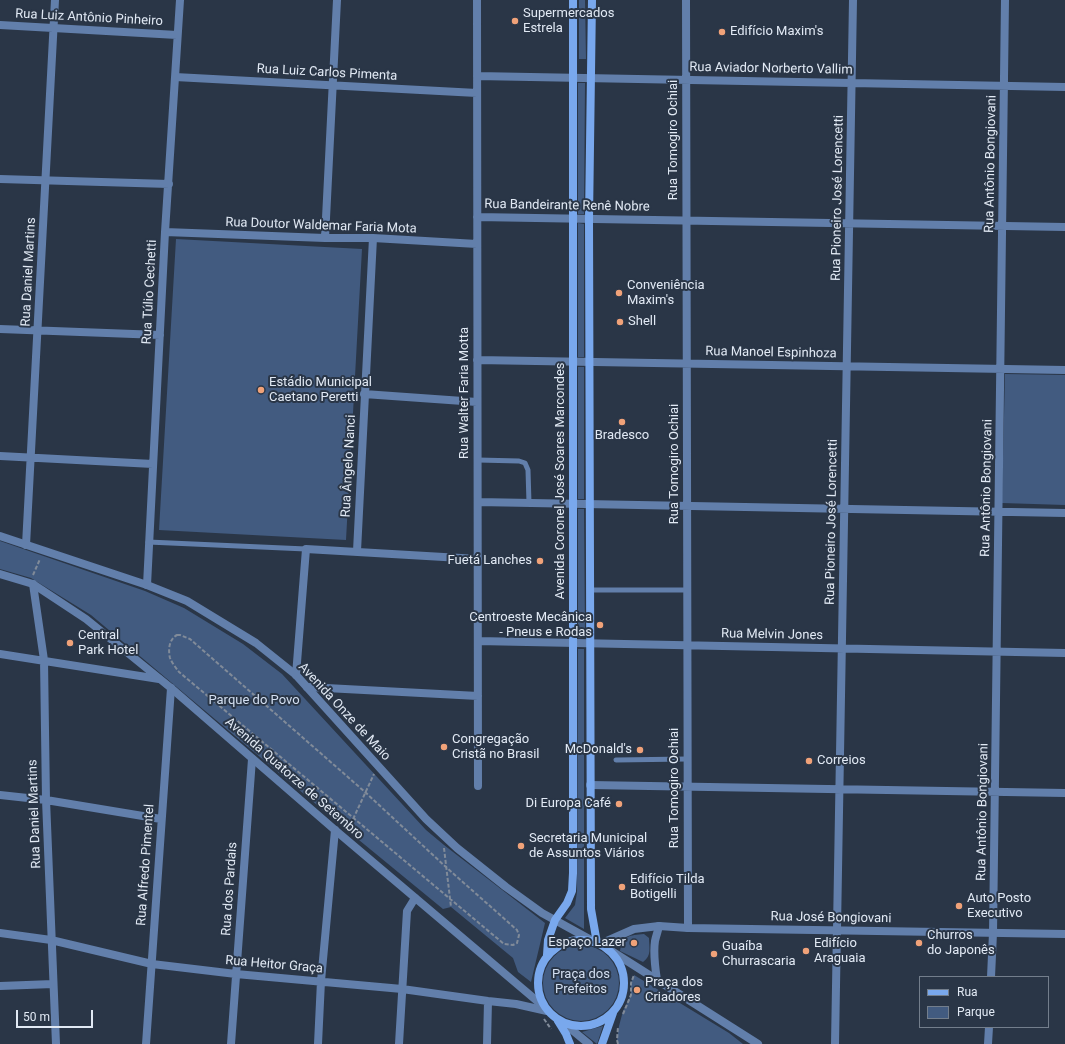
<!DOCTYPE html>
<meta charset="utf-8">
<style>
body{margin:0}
#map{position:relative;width:1065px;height:1044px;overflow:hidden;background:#2a3647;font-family:Roboto,sans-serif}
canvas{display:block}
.legend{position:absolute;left:919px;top:976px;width:130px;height:52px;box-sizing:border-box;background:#2a3647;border:1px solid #737e8c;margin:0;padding:5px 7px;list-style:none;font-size:12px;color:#e1e9f4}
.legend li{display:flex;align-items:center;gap:8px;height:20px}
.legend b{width:20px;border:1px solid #737e8c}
.scale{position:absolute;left:16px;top:1010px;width:77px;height:18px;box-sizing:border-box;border:2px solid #e1e9f4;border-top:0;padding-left:5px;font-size:12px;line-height:14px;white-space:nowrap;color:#e1e9f4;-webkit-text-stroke:3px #2a3647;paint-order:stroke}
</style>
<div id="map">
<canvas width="1065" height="1044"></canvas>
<ul class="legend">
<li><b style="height:5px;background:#79a8ed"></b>Rua</li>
<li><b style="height:11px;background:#425b80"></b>Parque</li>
</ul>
<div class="scale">50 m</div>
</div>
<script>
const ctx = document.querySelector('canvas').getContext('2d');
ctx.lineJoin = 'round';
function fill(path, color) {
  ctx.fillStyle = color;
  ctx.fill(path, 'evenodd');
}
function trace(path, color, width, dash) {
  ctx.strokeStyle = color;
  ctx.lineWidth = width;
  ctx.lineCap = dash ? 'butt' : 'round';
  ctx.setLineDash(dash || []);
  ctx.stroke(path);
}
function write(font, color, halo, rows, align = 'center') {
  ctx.font = font + ' Roboto,sans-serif';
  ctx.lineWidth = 4;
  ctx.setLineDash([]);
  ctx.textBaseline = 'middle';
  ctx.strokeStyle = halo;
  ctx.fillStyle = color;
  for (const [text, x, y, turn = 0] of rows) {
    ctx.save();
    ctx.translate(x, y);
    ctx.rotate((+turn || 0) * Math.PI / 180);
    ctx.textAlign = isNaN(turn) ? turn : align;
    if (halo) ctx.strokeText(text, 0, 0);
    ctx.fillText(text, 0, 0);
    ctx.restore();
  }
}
fill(new Path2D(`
 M579,0H585L586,59H579Z
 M578,83H585L584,214H578Z
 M578,223L584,224V357H578Z
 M176,239L362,249L346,540L159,530Z
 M578,367H584V499H578Z
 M1005,374L1065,375V505L1002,503Z
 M578,509H584L585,638H578Z
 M0,541L145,591L184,608L243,644L282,674L426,830L444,845L545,923L531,982L518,972L513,958L451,907L443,909L348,831L91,615L31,578L0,569Z
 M578,649H584V929L565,918L575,905L577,892Z
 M644,934L649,938C649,947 652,956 643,962L620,951C624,934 629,936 644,934Z
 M543 983a38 38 0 1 1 76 0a38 38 0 1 1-76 0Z
 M634,975L729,1033L743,1044H618L617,1040L619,1026L623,1011L631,995V983Z
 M603,1026L597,1044L582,1032Z`), '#425b80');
trace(new Path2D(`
 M33,575L40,559
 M177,635H180L190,639L365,792L447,868L517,930L519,935L517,943L513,945L504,944L179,672C176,668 172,663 170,658C168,650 169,639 177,635Z
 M348,830L374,774
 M444,848L451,907
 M623,1014L631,995V983L634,975
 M544,1019L551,1029
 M618,1044L617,1040L618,1027`), '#818b99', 2, [4, 2]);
trace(new Path2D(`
 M478,460L519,461L525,463L528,470L529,503
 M148,542L306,549
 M590,590H687
 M616,760L687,759`), '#627fab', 5);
trace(new Path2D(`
 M477,0L478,786
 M686,0L688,928
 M0,25L177,35
 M477,76L1065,87
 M175,77L477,93
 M0,179L169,184
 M477,217L1065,227
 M165,232L325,238H373L477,244
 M325,238L337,0
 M0,329L160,335
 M477,360L1065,370
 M364,394L477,402
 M0,456L153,464
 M478,502L1065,513
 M26,545L55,0
 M357,551L373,238
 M33,584L44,660L46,800L56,1044
 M147,585L165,232L180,0
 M478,641L1065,653
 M0,654L159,679
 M296,675L306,549L478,559
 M307,687L478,696
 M590,785L1065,793
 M0,795L46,800L161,819
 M0,933L51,940L152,964L236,974L402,989L488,1001L516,1004L547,1011
 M991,977L993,933L1005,0
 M657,980C655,967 653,954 655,941C656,936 658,931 659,926
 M0,986L53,984
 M146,1044L171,688
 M231,1044L252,759
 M318,1044L321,981L335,830
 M399,1044L407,911L415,898
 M487,1044L488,1001
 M835,1044L853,0
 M988,1044L989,1027`), '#627fab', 8);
trace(new Path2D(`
 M0,536L147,585L187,601L256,643L296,675L426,819L457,848L506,887L542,913L593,941
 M0,574L33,584L86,619L171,688L335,830L543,1006
 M600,944L634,929L659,926L688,928L1065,934
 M605,947L758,1044
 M566,1025L589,1044`), '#627fab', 8);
trace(new Path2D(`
 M592,0L589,219L591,909L597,943
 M538 983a43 43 0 1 1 86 0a43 43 0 1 1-86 0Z
 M547,955L548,940L555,920L567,903L572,891L573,873V0
 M558,1021L566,1034L570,1044
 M602,1044L613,1013`), '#79a8ed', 8);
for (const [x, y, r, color] of [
 [515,21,4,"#f0a279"],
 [722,32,4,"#f0a279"],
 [619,293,4,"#f0a279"],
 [620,322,4,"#f0a279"],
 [261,390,4,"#f0a279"],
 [622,422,4,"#f0a279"],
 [540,561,4,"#f0a279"],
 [600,625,4,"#f0a279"],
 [70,643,4,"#f0a279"],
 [444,747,4,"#f0a279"],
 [640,750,4,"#f0a279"],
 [809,761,4,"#f0a279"],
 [619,804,4,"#f0a279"],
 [521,846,4,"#f0a279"],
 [622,887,4,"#f0a279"],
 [959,906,4,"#f0a279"],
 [634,943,4,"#f0a279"],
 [919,943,4,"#f0a279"],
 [806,951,4,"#f0a279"],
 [714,954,4,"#f0a279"],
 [637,990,4,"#f0a279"]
]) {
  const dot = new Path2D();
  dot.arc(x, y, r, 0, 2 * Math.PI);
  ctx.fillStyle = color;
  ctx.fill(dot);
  trace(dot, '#2a3647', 1.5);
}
write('13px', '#e1e9f4', '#2a3647', [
 ["Supermercados",523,14],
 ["Estrela",523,29],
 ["Edifício Maxim's",730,32],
 ["Conveniência",627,286],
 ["Maxim's",627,301],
 ["Shell",628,322],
 ["Estádio Municipal",269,383],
 ["Caetano Peretti",269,398],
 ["Bradesco",622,436,"center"],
 ["Fuetá Lanches",532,561,"right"],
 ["Centroeste Mecânica",592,618,"right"],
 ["- Pneus e Rodas",592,633,"right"],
 ["Central",78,636],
 ["Park Hotel",78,651],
 ["Congregação",452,740],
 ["Cristã no Brasil",452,755],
 ["McDonald's",632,750,"right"],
 ["Correios",817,761],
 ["Di Europa Café",611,804,"right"],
 ["Secretaria Municipal",529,839],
 ["de Assuntos Viários",529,854],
 ["Edifício Tilda",630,880],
 ["Botigelli",630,895],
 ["Auto Posto",967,899],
 ["Executivo",967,914],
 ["Churros",927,936],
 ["do Japonês",927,951],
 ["Espaço Lazer",626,943,"right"],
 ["Edifício",814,944],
 ["Araguaia",814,959],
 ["Guaíba",722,947],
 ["Churrascaria",722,962],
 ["Praça dos",645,983],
 ["Criadores",645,998]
], 'left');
write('13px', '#e1e9f4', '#2a3647', [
 ["Rua Luiz Antônio Pinheiro",89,18,3],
 ["Rua Aviador Norberto Vallim",771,69,1],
 ["Rua Luiz Carlos Pimenta",327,73,3],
 ["Rua Tomogiro Ochiai",674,140,-90],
 ["Rua Antônio Bongiovani",991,164,-89],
 ["Rua Pioneiro José Lorencetti",838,198,-89],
 ["Rua Bandeirante Renê Nobre",567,206,1],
 ["Rua Doutor Waldemar Faria Mota",321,226,2],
 ["Rua Daniel Martins",29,272,-87],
 ["Rua Túlio Cechetti",150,292,-87],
 ["Rua Manoel Espinhoza",771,353,1],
 ["Rua Walter Faria Motta",465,393,-90],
 ["Rua Tomogiro Ochiai",675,464,-90],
 ["Rua Ângelo Nanci",349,466,-87],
 ["Avenida Coronel José Soares Marcondes",561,481,-90],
 ["Rua Antônio Bongiovani",987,488,-89],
 ["Rua Pioneiro José Lorencetti",832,522,-89],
 ["Rua Melvin Jones",772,635,1],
 ["Avenida Onze de Maio",344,712,47],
 ["Avenida Quatorze de Setembro",294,779,41],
 ["Rua Tomogiro Ochiai",675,788,-90],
 ["Rua Antônio Bongiovani",983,812,-89],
 ["Rua Daniel Martins",35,814,-92],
 ["Rua Alfredo Pimentel",146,865,-86],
 ["Rua dos Pardais",230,889,-86],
 ["Rua José Bongiovani",831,918,1],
 ["Rua Heitor Graça",274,965,5]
]);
write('13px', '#d3dff1', '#2a3647', [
 ["Parque do Povo",254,701],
 ["Praça dos",581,975],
 ["Prefeitos",581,990]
]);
</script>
